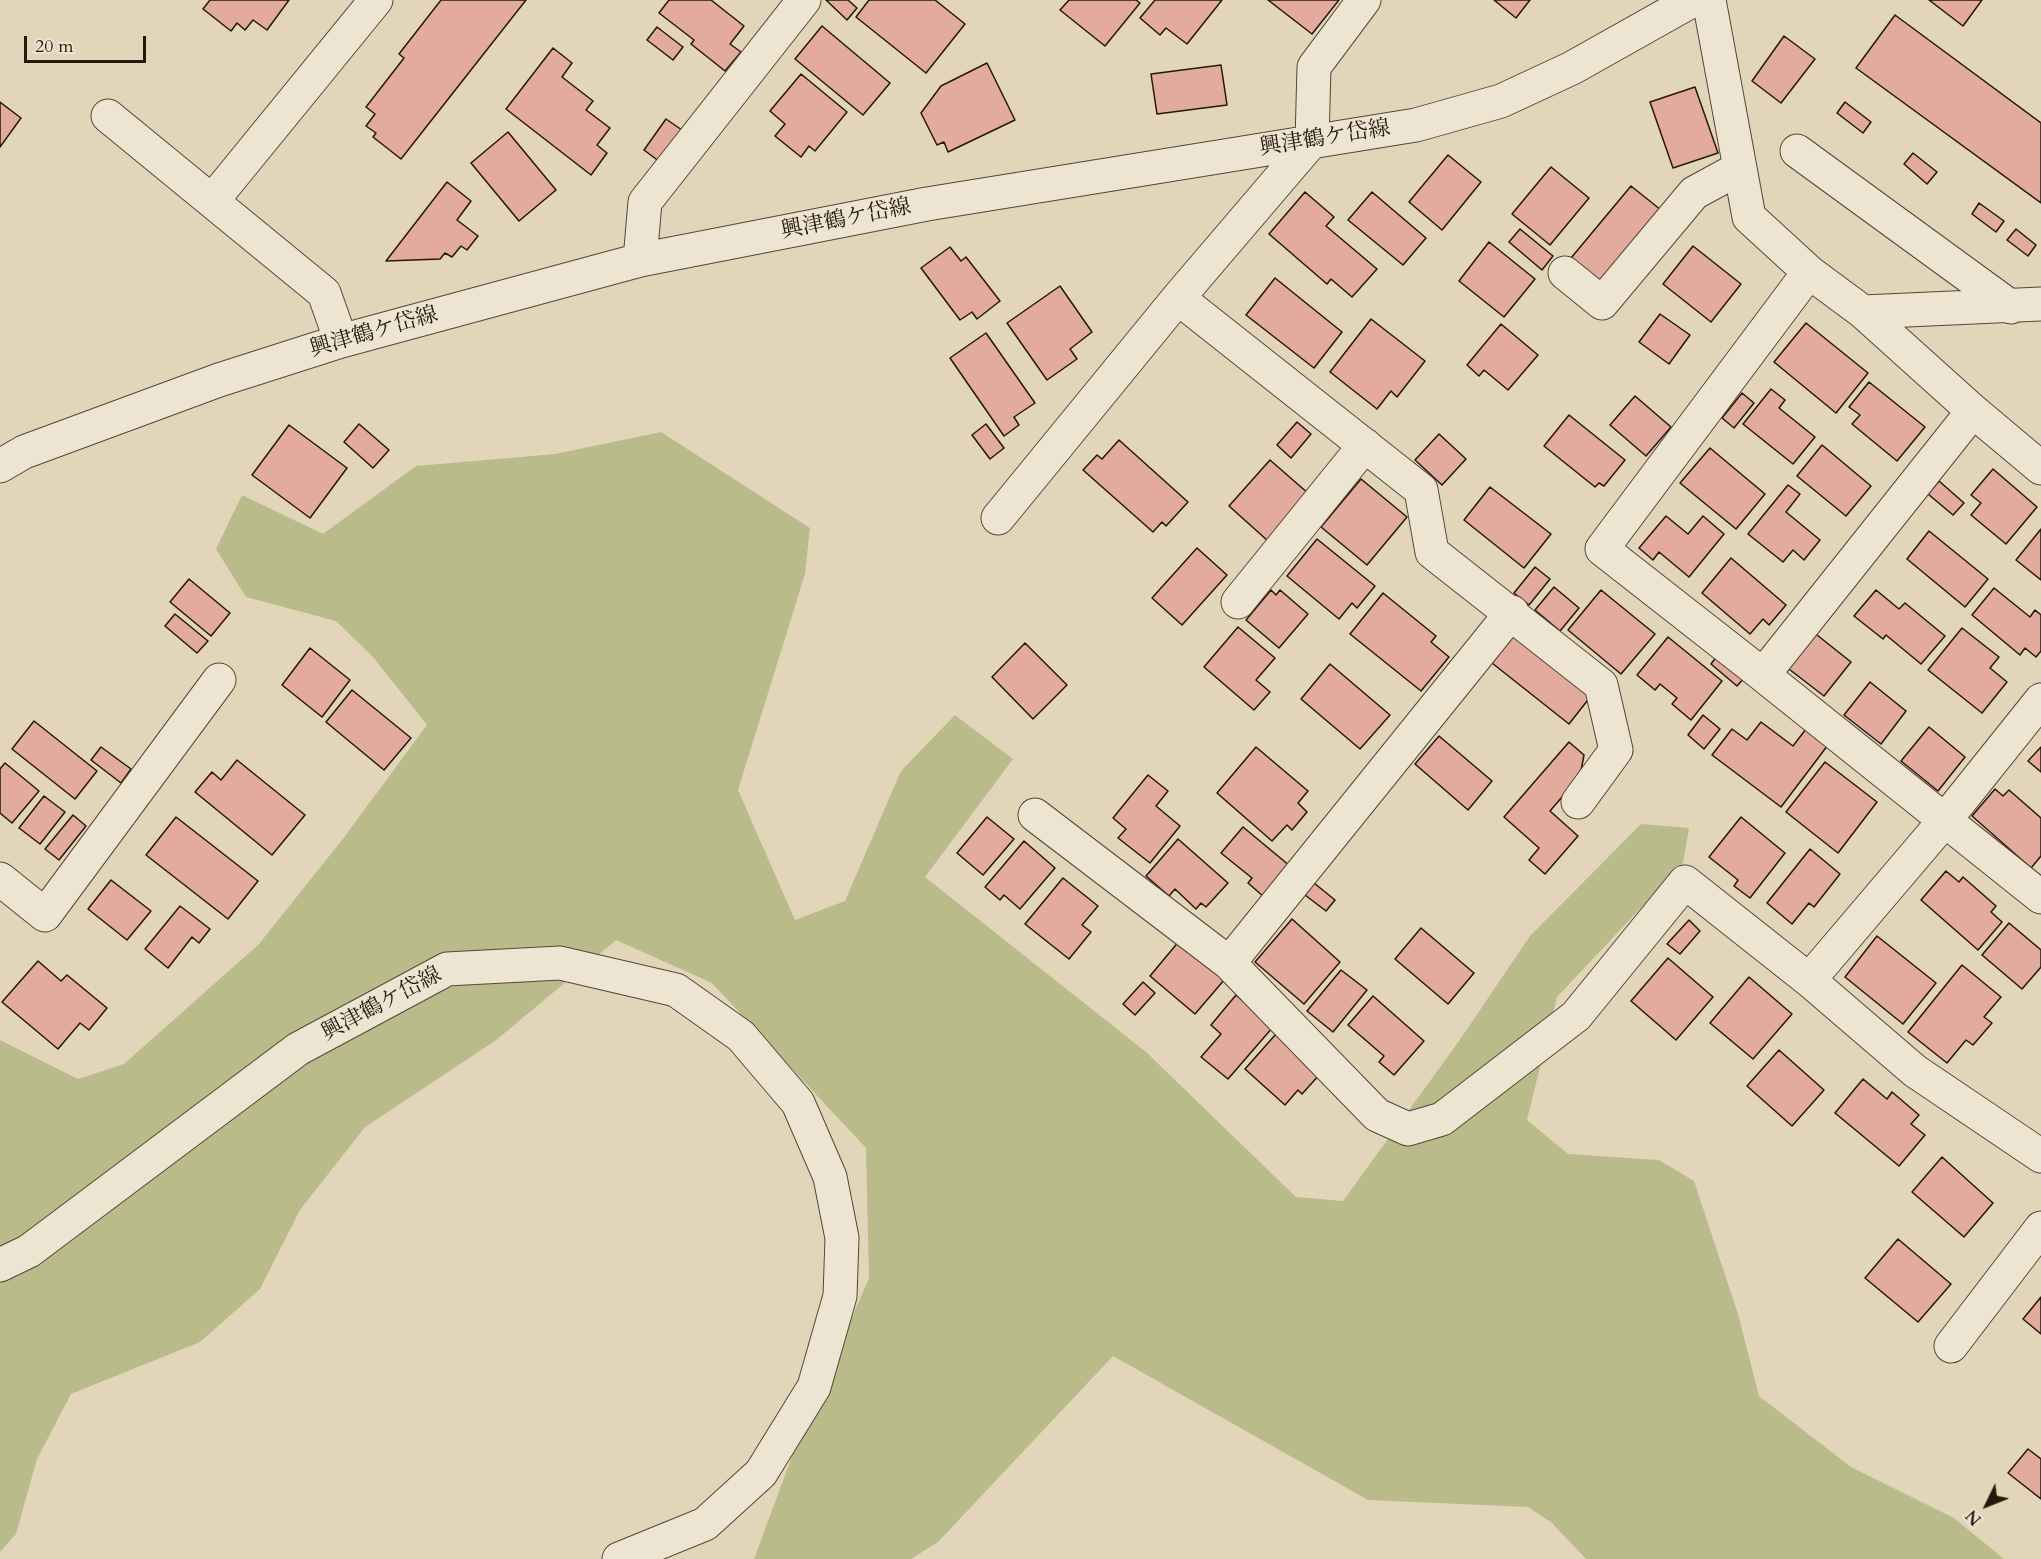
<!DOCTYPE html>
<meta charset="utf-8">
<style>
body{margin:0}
#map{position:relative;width:2041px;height:1559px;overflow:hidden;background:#e3d5ba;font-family:Cardo,serif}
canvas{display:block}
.north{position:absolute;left:1957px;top:1475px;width:60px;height:60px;-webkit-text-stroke:4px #ede4d2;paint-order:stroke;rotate:227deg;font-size:16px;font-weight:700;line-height:24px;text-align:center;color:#25180a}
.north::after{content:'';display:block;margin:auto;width:21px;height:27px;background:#25180a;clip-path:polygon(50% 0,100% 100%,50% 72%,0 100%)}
.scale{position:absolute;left:24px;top:36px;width:122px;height:27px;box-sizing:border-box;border:3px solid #25180a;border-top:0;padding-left:8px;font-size:18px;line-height:21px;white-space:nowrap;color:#25180a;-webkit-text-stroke:4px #ede4d2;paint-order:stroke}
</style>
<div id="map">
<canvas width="2041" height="1559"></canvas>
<div class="north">N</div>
<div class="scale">20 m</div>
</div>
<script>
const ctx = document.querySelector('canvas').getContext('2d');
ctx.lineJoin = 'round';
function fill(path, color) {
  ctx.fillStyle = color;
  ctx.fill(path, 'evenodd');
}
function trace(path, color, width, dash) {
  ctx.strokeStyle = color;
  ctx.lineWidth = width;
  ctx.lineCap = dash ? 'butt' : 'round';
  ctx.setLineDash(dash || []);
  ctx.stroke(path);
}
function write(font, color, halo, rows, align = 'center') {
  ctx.font = font + ' Cardo,"Noto Serif JP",serif';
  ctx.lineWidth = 4.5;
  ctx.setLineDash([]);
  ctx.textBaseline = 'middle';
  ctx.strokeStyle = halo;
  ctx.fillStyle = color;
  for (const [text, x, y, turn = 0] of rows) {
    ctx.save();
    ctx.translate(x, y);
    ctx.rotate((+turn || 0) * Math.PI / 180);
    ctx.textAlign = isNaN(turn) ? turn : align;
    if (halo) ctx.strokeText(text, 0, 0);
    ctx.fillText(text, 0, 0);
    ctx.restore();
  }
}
fill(new Path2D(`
 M661,432L810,528L805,574L738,790L795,920L845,901L901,771L955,715L1013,759L925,877L1146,1052L1296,1197L1343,1201L1459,1041L1530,936L1641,824L1689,828L1683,863L1557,997L1527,1120L1568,1154L1659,1160L1694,1181L1738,1314L1759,1396L1851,1467L1954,1518L2004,1559H1586L1552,1523L1528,1507L1368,1500L1113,1356L938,1542L911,1559H754L794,1451L869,1278L866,1148L712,983L616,940L495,1041L365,1127L300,1210L260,1289L200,1342L71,1394L37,1459L16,1534L0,1552V1040L78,1079L124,1064L259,944L342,840L427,725L373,657L336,621L246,597L216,549L242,495L323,534L416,466L555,454Z`), '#babb8b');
const building = new Path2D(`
 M210,0H289L267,30L253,20L245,30L237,23L231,31L203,9Z
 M441,0H526L401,159L373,137L376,133L366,126L375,114L366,107L404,58L399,54Z
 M669,0H711L744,26L730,44L741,52L725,71L691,44L694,40L659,13Z
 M826,0H848L857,8L847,20Z
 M869,0H935L965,24L926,73L856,17Z
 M1069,0H1136L1140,3L1105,46L1060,10Z
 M1155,0H1222L1187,44L1166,28L1160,35L1140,18Z
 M1268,0H1339L1312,34Z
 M1494,0H1530L1516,18Z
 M1929,0H1982L1963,26Z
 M1895,15L2041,123V203L1856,68Z
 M822,26L890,83L863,115L795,59Z
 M657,27L683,47L673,60L647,40Z
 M1784,36L1815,59L1781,103L1752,81Z
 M553,48L572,63L562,77L593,101L586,110L610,128L597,145L607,153L591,175L506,109Z
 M987,63L1015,120L948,152L944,142L937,145L921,113L941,86Z
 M1221,65L1227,105L1157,114L1151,74Z
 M801,74L847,112L815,151L809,146L801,157L775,136L785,124L770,111Z
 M1695,87L1718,153L1673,168L1650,102Z
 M0,102L21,118L0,147Z
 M1845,102L1871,122L1863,133L1837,113Z
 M666,119L682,130L660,162L644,150Z
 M508,132L556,190L519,221L471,163Z
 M1913,153L1937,172L1927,184L1904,164Z
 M1448,155L1481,182L1442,230L1409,202Z
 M1551,167L1589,198L1550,245L1512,214Z
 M447,182L471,201L457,220L478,236L467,250L461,246L452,257L445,253L440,259L386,261Z
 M1631,186L1666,214L1606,286L1571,258Z
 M1305,192L1334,217L1326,226L1377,269L1352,297L1331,279L1327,284L1269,234Z
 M1372,192L1426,238L1403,265L1348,220Z
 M1979,203L2004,221L1996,232L1972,214Z
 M1520,229L1553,256L1542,270L1509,242Z
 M2016,229L2036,245L2028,256L2007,240Z
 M1489,242L1535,279L1504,317L1459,281Z
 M1693,246L1741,284L1711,322L1663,284Z
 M950,247L961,261L966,257L1000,301L977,319L972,312L960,320L921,268Z
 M1275,278L1342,332L1314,368L1246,315Z
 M1060,286L1092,332L1070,349L1077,359L1047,380L1007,323Z
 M1660,314L1690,335L1669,364L1639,342Z
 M1371,319L1425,361L1397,397L1391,391L1377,409L1330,372Z
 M1806,323L1868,373L1836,413L1774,362Z
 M1501,324L1538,355L1508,390L1484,370L1479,376L1467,365Z
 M986,333L1035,403L1014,417L1019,425L1004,436L950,358Z
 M1869,382L1925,427L1897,461L1852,424L1860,415L1849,407Z
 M1771,389L1785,400L1779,408L1815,437L1793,464L1743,424Z
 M1742,393L1754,403L1734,428L1722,418Z
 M1635,396L1671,427L1646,456L1610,425Z
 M1569,415L1625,460L1604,486L1599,483L1595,487L1544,446Z
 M1297,422L1311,434L1291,458L1277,445Z
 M359,424L389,450L373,468L344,442Z
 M986,424L1004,448L990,459L972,435Z
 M289,425L347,468L310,518L252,475Z
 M1439,434L1466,459L1442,485L1415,460Z
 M1119,440L1188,502L1166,526L1162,522L1153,532L1083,470L1097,455L1102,459Z
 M1822,445L1871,486L1846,516L1797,476Z
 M1710,448L1765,494L1736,529L1680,483Z
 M1270,460L1309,494L1268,541L1229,506Z
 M1993,469L2037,507L2006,544L1971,515L1981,503L1971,495Z
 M1361,479L1407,517L1367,565L1321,527Z
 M1939,481L1964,503L1953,515L1928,494Z
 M1788,485L1800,494L1786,512L1820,540L1804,560L1793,550L1783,562L1748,534Z
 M1490,487L1551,534L1524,568L1464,520Z
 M1666,516L1688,534L1703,516L1724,534L1689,577L1659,552L1653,560L1639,548Z
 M2041,529V580L2016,560Z
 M1929,531L1988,579L1965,607L1907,559Z
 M1317,539L1375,586L1357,608L1352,603L1339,619L1287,576Z
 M1197,548L1227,575L1182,625L1152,598Z
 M1731,558L1786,605L1769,625L1763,619L1750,634L1702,593Z
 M1535,567L1550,579L1529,605L1514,593Z
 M189,579L230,613L211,636L170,602Z
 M1554,587L1579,608L1560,631L1535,610Z
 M1994,588L2030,617L2035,610L2041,615V651L2036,657L2025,648L2020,655L1972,615Z
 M1271,590L1276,595L1280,590L1308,614L1279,648L1246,620Z
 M1601,590L1655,634L1621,674L1568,630Z
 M1876,590L1899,609L1905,603L1945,636L1921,664L1886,635L1883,639L1854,616Z
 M1383,593L1436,636L1431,642L1449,657L1421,691L1350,634Z
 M175,614L208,641L197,653L165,626Z
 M1238,627L1275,658L1256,680L1270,692L1254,710L1204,667Z
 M1520,628L1591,696L1569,724L1492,663Z
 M1962,628L1999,657L1990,668L2007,682L1982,713L1928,670Z
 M1812,631L1851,662L1824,696L1785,666Z
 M1668,637L1722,681L1691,720L1672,704L1677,698L1660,684L1655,690L1637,675Z
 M1025,643L1067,685L1033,719L992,677Z
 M310,648L350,680L322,717L282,685Z
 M1720,652L1747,675L1737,686L1711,664Z
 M1330,664L1390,715L1360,749L1301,699Z
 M1870,682L1906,711L1881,744L1844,715Z
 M352,690L411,738L384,770L326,722Z
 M1703,715L1720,729L1704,749L1688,735Z
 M34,721L97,771L75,799L12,749Z
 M1761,722L1793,746L1806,729L1828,745L1781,807L1712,755L1732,729L1747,740Z
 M1929,727L1965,757L1938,791L1901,761Z
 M1439,736L1492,781L1468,810L1415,764Z
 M1569,742L1584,755L1580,776L1550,811L1578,836L1545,874L1529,860L1539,848L1504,817Z
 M101,747L131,769L121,783L91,760Z
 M1256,747L1308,791L1298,803L1307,812L1292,830L1287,825L1272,841L1217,793Z
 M2041,747V772L2028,761Z
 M237,760L305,815L272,855L195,792L212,772L221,780Z
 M1825,762L1877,802L1838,853L1786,812Z
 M5,763L39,791L12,823L0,813V769Z
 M1148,775L1168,791L1156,806L1180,826L1150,863L1118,838L1126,829L1113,818Z
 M1995,789L2003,796L2009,790L2041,818V856L2031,868L1972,816Z
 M44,796L65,812L40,844L19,828Z
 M73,815L86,826L59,860L45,849Z
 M176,817L258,881L228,919L146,855Z
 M987,817L1014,839L983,875L957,853Z
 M1741,817L1785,853L1750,898L1734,886L1738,880L1709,857Z
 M1243,827L1290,866L1264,897L1248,883L1252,878L1221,853Z
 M1178,839L1228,883L1206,907L1201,903L1196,909L1175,889L1169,896L1146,876Z
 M1024,841L1055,868L1020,909L1004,895L1000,900L985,887Z
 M1810,849L1840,874L1814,907L1809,903L1792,924L1767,903Z
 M1946,871L1959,882L1963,877L1996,906L1991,912L2002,922L1978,950L1921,900Z
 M1063,878L1098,906L1082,925L1091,932L1069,959L1025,924Z
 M111,880L151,911L127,940L88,909Z
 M1314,883L1335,900L1326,911L1305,895Z
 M180,906L210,929L199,943L192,937L168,968L145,949Z
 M1292,919L1340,962L1304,1004L1255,962Z
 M1689,920L1700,931L1680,954L1667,944Z
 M2009,923L2041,950V967L2022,989L1982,955Z
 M1421,928L1474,973L1448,1004L1395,959Z
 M1877,936L1936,983L1903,1024L1845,977Z
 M1180,940L1225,979L1195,1014L1150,976Z
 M1668,958L1713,997L1676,1040L1631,1001Z
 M38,961L61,981L67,975L107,1008L89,1030L80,1023L58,1049L2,1002Z
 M1962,965L2001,997L1984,1017L1992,1023L1973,1045L1966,1040L1947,1063L1908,1032Z
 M1341,970L1367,990L1333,1032L1307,1011Z
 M1749,977L1792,1014L1753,1059L1710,1023Z
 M1143,982L1155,993L1135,1015L1123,1004Z
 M1236,995L1273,1027L1228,1079L1201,1057L1221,1034L1211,1025Z
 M1373,996L1424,1041L1394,1075L1379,1062L1384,1056L1348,1025Z
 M1276,1034L1320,1074L1302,1094L1298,1090L1285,1105L1245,1069Z
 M1779,1050L1824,1090L1792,1126L1747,1086Z
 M1863,1079L1887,1099L1892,1092L1919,1115L1911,1124L1925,1135L1899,1166L1835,1113Z
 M1942,1157L1993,1203L1964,1237L1912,1192Z
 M1898,1239L1951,1284L1918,1322L1865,1278Z
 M2041,1297V1334L2023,1319Z
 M2028,1449L2041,1459V1499L2008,1473Z`);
fill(building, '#e2ab9d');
trace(building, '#25180a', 1.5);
const minor = new Path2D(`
 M1709,0L1749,217L1809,272L1863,312L1973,411L2041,468
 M108,116L324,293L341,341
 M1797,151L2011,307
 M212,201L376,0
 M640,260L645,202L804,0
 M1565,273L1602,303L1694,193L1740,168
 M1178,298L1421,490L1432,552L1601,685L1616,750L1578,802
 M1863,312L2041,304
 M1973,411L1763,675L2041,897
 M0,466L24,452L219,380L341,341L640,260L927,204L1416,125L1501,101L1572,68L1693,0
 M998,518L1178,298L1312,141L1314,67L1364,0
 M1238,602L1365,445
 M1763,675L1602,549L1809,272
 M1035,815L1229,963L1377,1115L1408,1129L1442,1119L1576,1016L1685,882L1809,980L1915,1071L2041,1156
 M0,879L45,915L219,680
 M1229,963L1512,612
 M1809,980L1945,820L2041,700
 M0,1265L29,1251L298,1049L447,969L560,963L676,990L741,1036L798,1103L830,1177L842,1238L840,1296L814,1387L761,1473L705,1524L619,1559
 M1951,1346L2041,1228`);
trace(minor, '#544736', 35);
trace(minor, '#ede4d2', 33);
write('22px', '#25180a', '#ede4d2', [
 ["興津鶴ケ岱線",1325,139,-9],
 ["興津鶴ケ岱線",846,220,-11],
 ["興津鶴ケ岱線",374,333,-16],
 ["興津鶴ケ岱線",382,1005,-28]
]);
</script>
